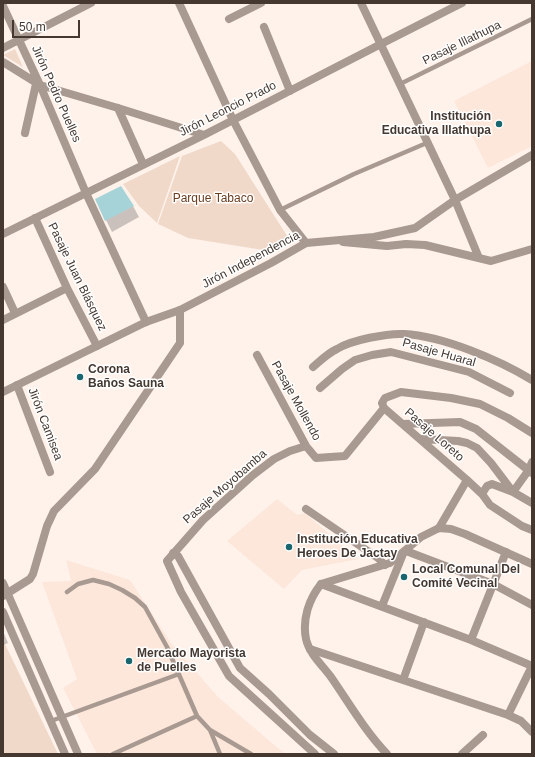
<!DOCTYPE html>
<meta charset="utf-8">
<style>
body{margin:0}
#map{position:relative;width:535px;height:757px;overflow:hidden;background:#fef2eb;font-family:Helvetica,sans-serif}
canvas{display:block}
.frame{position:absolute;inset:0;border:4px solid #443831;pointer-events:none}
.scale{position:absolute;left:12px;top:20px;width:68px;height:18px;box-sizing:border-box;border:2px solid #443831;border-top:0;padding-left:5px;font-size:12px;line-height:14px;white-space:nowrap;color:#443831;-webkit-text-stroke:3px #fff;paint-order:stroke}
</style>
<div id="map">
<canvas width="535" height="757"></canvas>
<div class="frame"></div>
<div class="scale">50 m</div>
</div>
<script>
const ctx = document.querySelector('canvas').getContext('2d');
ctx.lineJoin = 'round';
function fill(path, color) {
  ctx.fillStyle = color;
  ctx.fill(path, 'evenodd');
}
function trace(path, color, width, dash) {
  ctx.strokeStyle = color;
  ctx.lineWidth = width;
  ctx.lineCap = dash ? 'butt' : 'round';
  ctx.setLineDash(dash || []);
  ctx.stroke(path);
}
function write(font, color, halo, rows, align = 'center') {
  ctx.font = font + ' Helvetica,sans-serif';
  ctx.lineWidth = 3;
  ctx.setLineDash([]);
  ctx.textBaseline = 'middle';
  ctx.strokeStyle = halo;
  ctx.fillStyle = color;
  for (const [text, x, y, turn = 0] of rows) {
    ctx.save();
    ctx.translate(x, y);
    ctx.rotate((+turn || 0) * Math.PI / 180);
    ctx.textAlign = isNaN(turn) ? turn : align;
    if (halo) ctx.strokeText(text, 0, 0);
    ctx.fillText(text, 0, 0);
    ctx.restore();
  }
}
fill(new Path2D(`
 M532,61V146L488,168L454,101Z
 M277,499L297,515L305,513L358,559L302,570L284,589L227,541Z
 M66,560L130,580L171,643L218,697L285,754H97L63,688L77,679L42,582L71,581Z`), '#fde6da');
fill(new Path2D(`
 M15,49L23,67L3,55Z
 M221,141L235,154L291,242L263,250L188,238L158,224L182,156Z
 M180,156L157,223L139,206L123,184Z
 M4,642L58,754H3V643Z`), '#f1d9ca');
fill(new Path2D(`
 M96,200L133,206L139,217L112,232Z
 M3,631L8,643L3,645Z`), '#0003');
fill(new Path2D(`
 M121,186L134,206L105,221L95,199Z`), '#a6d3d8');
trace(new Path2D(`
 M400,84L532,19
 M280,210L354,174L429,142
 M67,592L78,584L93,580L109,584L122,590L135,598L145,607L167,647L197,716L210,730L251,754
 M51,721L179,674
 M210,730L220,754
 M113,754L197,716`), '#a89991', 4.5);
trace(new Path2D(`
 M179,3L233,120L280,210L306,243
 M361,3L455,200L479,258
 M3,6L40,85L86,193L146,322
 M229,19L261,3
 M264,27L290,91
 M3,48L91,3
 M3,62L40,85L118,108L204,135
 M118,108L143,164
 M25,133L36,84
 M35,218L67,288L97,346
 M3,234L204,135L381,44L462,3
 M343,242L387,246L406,244L425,245L491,261L532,249
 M3,287L15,313
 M3,320L67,288
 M257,355L306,446L316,458L345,456L384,408
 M313,367C320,361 328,353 337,349C351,340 388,333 404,334C443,336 499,360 532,380
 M17,385L50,472
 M320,388L342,369L355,360L372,355L391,352L469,372L510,393
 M384,408L467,480L482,494L490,505L522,526L532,530
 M384,408L382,403L385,398L401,392L451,398L480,404L508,418L532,433
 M403,424L460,422L476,429L532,473
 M421,439L458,441L467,443L477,448L491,463L513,492L532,503
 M306,446L290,451L274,459L253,475L203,520L167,561L181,592L229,676L315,754
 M482,494L487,486L492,484L513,492L528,471L532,462
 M306,509L378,558L385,565
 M439,528L467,480
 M406,551L493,584L532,605
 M173,553L178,556L240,668L269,694L310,735L334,754
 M321,584L471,640L532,666
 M3,596L30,579L33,574L47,526L54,511L95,469L180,343V310
 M382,606L403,554
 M471,640L506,552
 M310,649L508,715L521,721L532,732
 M403,680L424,622
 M508,715L532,666
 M462,754L483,735`), '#a89991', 8);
trace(new Path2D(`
 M3,392L146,322L180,310L271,263L306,243L374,237L415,228L455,200L532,155
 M3,583L78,754
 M3,612L65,754
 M387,754C365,731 349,703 331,677C322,665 309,653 306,639C302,619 309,599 321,584L390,563L421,537L439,528L451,529L465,534L532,564`), '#a89991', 8);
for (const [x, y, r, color] of [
 [499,124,4,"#19666e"],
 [80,377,4,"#19666e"],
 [289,547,4,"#19666e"],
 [404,577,4,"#19666e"],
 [129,661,4,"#19666e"]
]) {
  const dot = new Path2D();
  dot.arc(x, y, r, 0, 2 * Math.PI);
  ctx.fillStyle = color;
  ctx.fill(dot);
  trace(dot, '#fff', 1.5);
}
write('12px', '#443831', '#fff', [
 ["Pasaje Illathupa",462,43,-26],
 ["Jirón Pedro Puelles",56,94,66],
 ["Jirón Leoncio Prado",228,109,-27],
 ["Jirón Independencia",251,260,-28],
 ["Pasaje Juan Blásquez",77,277,64],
 ["Pasaje Huaral",439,353,16],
 ["Pasaje Mollendo",296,401,61],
 ["Jirón Camisea",45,424,69],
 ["Pasaje Loreto",434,435,41],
 ["Pasaje Moyobamba",225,487,-41]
]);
write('bold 12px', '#443831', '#fff', [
 ["Institución",491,117,"right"],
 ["Educativa Illathupa",491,131,"right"],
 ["Corona",88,370],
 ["Baños Sauna",88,384],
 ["Institución Educativa",297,540],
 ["Heroes De Jactay",297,554],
 ["Local Comunal Del",412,570],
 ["Comité Vecinal",412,584],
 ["Mercado Mayorista",137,654],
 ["de Puelles",137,668]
], 'left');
write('12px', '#6b3d1f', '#fff', [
 ["Parque Tabaco",213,199]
]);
</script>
